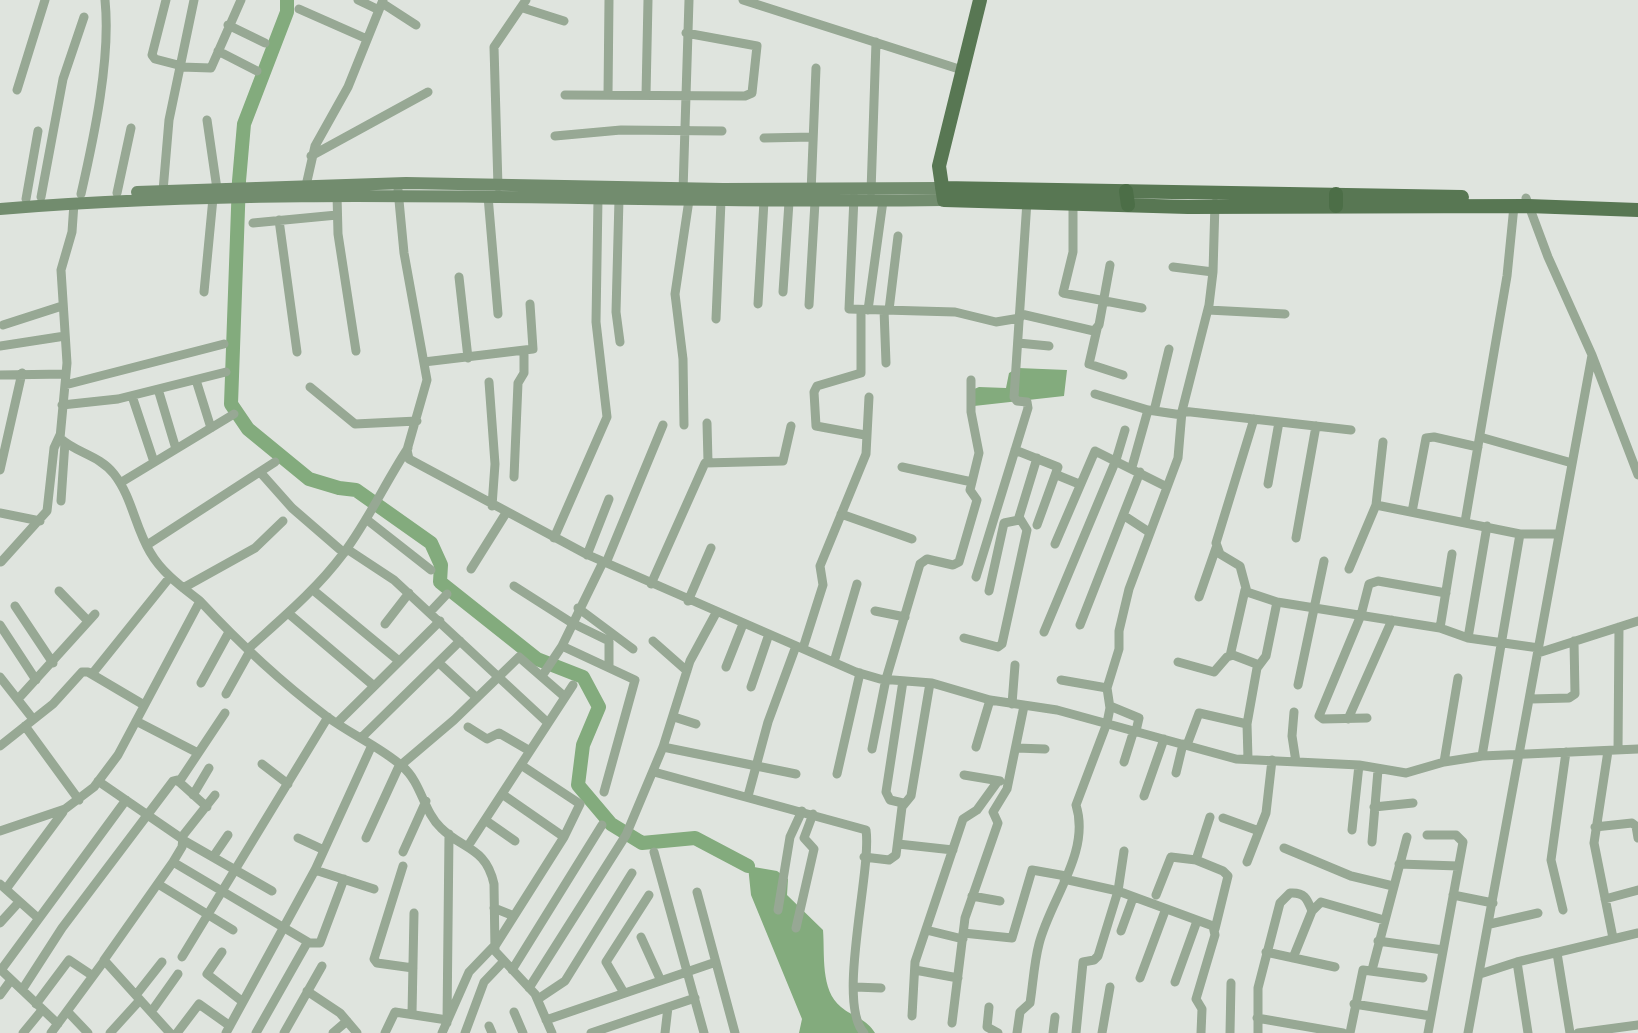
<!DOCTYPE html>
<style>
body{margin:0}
canvas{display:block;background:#dfe4de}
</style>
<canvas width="1638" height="1033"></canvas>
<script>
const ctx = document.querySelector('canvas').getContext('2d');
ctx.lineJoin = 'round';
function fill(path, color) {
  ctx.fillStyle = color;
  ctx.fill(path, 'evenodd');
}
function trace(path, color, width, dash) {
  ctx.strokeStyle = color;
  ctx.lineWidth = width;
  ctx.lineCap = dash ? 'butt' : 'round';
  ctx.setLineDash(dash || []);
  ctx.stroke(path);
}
fill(new Path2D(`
 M1018,368L1067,370L1064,396L974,406L967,392L979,387L1006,388L1009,373Z
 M748,866L777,871L788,879L787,895L823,930C825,954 820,990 841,1007C853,1017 867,1019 875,1033H799L802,1019L751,895Z`), '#83ab7d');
trace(new Path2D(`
 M287,0V12L244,124L239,181L231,404L248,429L309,479L339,488L356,490L431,543L441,565L440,582L537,659L583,677L599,707L583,745L578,785L611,824L642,843L695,838L748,866`), '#83ab7d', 14);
trace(new Path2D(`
 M166,0L152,55L155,59L182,66
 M358,0L379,10
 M743,0L962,70
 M382,3L416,25
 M523,8L564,21
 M299,9L367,39
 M228,25L265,43
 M218,51L257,71
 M181,67L211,68L241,0
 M17,90L45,0
 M565,95L745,96L752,93L757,46L686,33
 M608,95L609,0
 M646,95L648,0
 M207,120L217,189
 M555,136L621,130L722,131
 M764,138L813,137
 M311,156L428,92
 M498,187L494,47L526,0
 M305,190L315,146L348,87L383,0
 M398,190L404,253L427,380L407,450L409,459L586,554L856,672L880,679L932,683L990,700L1057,710L1236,759L1359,765L1406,773L1444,762L1482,756L1638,749
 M163,191L169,120L194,0
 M683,191L689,0
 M871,192L876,42
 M117,193L131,128
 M811,193L816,68
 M81,194C94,137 111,58 105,0
 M337,195L338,234L356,351
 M488,196L498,314
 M41,197L63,79L84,17
 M854,197L849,309L955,312L996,322L1020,318
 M1526,198L1548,257L1592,355L1638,475
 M26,199L38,131
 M619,199L616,312L620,342
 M1073,203V252L1063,293L1142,308
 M279,220L297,352
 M253,223L337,215
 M1173,267L1213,272
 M459,277L468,358
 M204,292L213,198
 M783,292L789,202
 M758,304L764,201
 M809,305L815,202
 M861,310V373L817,386L814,392L816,426L865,435
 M868,310L883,201
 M884,310L886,363
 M889,310L898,236
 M1208,310L1285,314
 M1021,314L1094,331L1099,325L1110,265
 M716,319L721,201
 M3,325L62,306
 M1097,329L1089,364L1123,375
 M1018,343L1049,346
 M0,346L65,336
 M424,362L533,349L530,304
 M0,375L66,374
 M196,380L211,428
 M489,382L495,464L492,506
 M65,385L224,344
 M310,387L355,424L417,421
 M158,389L176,449
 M1095,394L1148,410L1182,415
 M132,396L154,462
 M62,405L118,399L226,372
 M1154,411L1169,349
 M1182,411L1351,430
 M1254,419L1216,543L1220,554L1240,566L1247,592L1277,602L1440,628L1468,638L1539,648
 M707,423L708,462
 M684,425L683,359L675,294L689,200
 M1480,437L1572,463
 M1015,450L1058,467L1037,525
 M902,467L972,482
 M1132,467L1148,410
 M0,470L22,373
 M260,472L292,508L344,553
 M1057,475L1079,484
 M514,477L518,383L524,373V351
 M120,483L234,414
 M1268,484L1279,422
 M61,501L65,442
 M1376,505L1520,534H1559
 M1412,512L1426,438L1434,437L1478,447
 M0,513L40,521
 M841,514L912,539
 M1123,515L1149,532
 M366,519L431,570
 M1465,522L1507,276L1514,206
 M554,538L607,417L596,322L598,198
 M1296,538L1316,426
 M1055,544L1095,451L1167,487
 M147,545L275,462
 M347,549L394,580L548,723
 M587,555L609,499
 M1,562L47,511L54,448L60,435
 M606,563L663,425
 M471,569L506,513
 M1349,569L1376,505L1383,442
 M976,577L1028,408L1027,402L1017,401L1014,397L1027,201
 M651,584L705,463L783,461L791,426
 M514,586L572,623L609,641V666
 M183,588L255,548L283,521
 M313,590L399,661
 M59,591L88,621
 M989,591L1004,523L1019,520
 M1199,597L1216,548
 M200,601C239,643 281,682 326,716C350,734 379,746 402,766C422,783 423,811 441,828C463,850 486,847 494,884L495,951L535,994L552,1033
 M688,601L711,548
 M15,606L53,663
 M578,608L633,649
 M875,611L905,617
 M430,612L447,594
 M288,613L374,686
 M385,624L409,593
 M0,625L36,680
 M1080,625L1140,472
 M1440,628L1452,554
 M1044,632L1116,460L1125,430
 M964,638L998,647L1002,644L1027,530L1019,517L1037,458
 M1468,638L1487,526
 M653,641L687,671
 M562,646L635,680L604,792
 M803,648L823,585L820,566L866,454L869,397
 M248,649C281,619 316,590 343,554C368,521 385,483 408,448
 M1538,653L1638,621
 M1230,656L1245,590
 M834,662L857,584
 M1178,662L1214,672L1227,657L1233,655L1259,665
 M439,663L477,698
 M726,667L743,624
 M92,674L170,577
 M542,676L562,646L603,562
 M0,677L33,719
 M1061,680L1107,688
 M201,683L229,632
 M1298,685L1324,561
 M751,687L769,634
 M226,694L250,651
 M18,699L95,614
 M1531,699L1569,698L1575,694L1574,641
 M1012,704L1015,665
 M1110,706L1139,718L1136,731
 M1294,712L1292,736L1296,762
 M674,717L696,724
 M1367,718L1323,719L1319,716L1361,615L1369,584L1378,581L1446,593
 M1348,719L1392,620
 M136,721L198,753
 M337,723L440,621
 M25,726L79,800
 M468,727L487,739L499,733L530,751
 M361,738L460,641
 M1187,745L1199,713L1247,724
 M0,746L53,704L82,672H88L144,705
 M663,747L796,774
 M976,747L990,700
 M1016,748L1045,749
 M872,749L886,679L920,564L927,559L953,565L959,562L977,500L970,490L979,453L971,412V380
 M1618,750L1619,627
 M1608,751L1594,843L1613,938
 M1482,756L1520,534
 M1248,759L1247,724L1257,668L1266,656L1277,602
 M1124,762L1134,730
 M1444,762L1458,678
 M262,764L288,784
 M401,765L454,720L519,657L565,697
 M654,772L866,830C872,871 836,1003 864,1033
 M1176,773L1183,744
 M837,774L860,673
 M964,775L1000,781
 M98,781L181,838L215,795
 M179,782L225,713
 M502,794L564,837
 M193,795L209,768
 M748,796L768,722L796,646
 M1144,796L1164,739
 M903,803L890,800L886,792L903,681
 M1374,807L1413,803
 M1210,817L1196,860L1223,871L1228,876L1215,929
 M1223,818L1259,831
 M485,820L515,841
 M1595,827L1632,823L1636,826L1638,838
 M1352,830L1359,765
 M0,831L65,809L94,787L118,755L200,601C182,587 162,573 150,552C135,527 132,497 114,474C99,455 76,453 60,438L67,363L61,270L72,232L74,203
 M1427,835H1456L1463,842L1428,1033
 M298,838L324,850
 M366,838L400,764
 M183,840L272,891
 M1372,842L1378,770
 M898,844L953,850
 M468,846L573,685
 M1284,848L1351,876L1393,886
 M403,852L426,801
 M654,852L704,1033
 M213,857L228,835
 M864,857L889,860L896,855L902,807L911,796L930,683
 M173,862L308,942
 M1247,862L1266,813L1272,760
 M1399,864L1458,866
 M403,866L374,959L377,963L413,968
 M315,870L374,889
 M1064,879L1118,891L1213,926L1215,935L1196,999L1202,1009L1201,1033
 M0,884L38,918
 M158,884L233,930
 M6,889L63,812
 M697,892L735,1033
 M1156,895L1171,857L1196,860
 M1453,895L1493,903
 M972,896L1000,901
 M1605,899L1638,890
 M494,908L514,916
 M778,910L790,837L802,811
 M1563,910L1551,860L1566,752
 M0,923L19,902
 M1490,924L1538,913
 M796,928L814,849L804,838L813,814
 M926,930L963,939
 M1121,931L1133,898
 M963,933L1012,938L1032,870L1066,876
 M641,937L661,981
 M1378,941L1443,950
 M495,946L564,837L580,804L521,765
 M222,952L207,974L243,1002
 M1266,952L1335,967
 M1557,953L1570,1033
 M182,957L328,717
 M1293,958L1312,911L1321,902L1384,920
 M1517,962L1528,1033
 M0,969L58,1024
 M1,970L126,800
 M512,970L602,825
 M915,970L958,978
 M1372,970L1407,837
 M1480,974L1517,962L1638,933
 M1140,978L1165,911
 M1175,982L1197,921
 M855,987L881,988
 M529,988L626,835L663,747L690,661L716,613
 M22,990L62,928L173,781L177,780L207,807
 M307,991L340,1013L357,1033
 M624,993L606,962L649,895
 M0,995L11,980
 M136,995L162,962
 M538,999L565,981L632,873
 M36,1004L69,960L93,976
 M1354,1004L1431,1016
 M989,1007L987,1027L998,1033
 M67,1011L88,1033
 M151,1012L178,974
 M514,1012L523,1033
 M412,1014L414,913
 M912,1016L915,962L963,819L977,810L998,781
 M1257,1018L1343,1033
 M546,1020L716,962
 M447,1023L449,834
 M952,1023L965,918L998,823L993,812L1007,789L1024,706
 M489,1026L492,1033
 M23,1033L42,1010
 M51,1033L104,961
 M110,1033L140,1000
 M170,1033L104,960L173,862L182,847L183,838
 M177,1033L199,1004L230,1026
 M226,1033L315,870L372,745
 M256,1033L307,943H320L344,879
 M284,1033L322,966
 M333,1033L347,1021
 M385,1033L395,1012L447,1020
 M442,1033L469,972L494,946
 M465,1033L484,982L504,961
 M591,1033L695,998
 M665,1033L668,1007
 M1017,1033L1020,1012L1030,1003C1033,984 1034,963 1039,944C1050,900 1091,852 1076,805L1107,723L1110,708L1107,688L1119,649V631L1129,589L1178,458L1182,411L1209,305L1213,272L1215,203
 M1053,1033L1055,1017
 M1076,1033L1083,962L1094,960L1098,956L1118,891L1124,851
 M1102,1033L1110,987
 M1230,1033L1231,983
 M1258,1033V988L1280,903L1290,893C1304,892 1307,898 1312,911
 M1350,1033L1363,970L1423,978
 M1468,1033L1592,355
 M1578,1033L1638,1025`), '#97a894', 9);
trace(new Path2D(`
 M137,192L406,183L723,189L942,188
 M0,209C314,183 629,205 944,200`), '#728c6e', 12);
trace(new Path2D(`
 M980,0L939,166L944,200L1188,207L1528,206L1638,210
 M942,188L1462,197`), '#587753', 14);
trace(new Path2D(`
 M1126,191L1128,205
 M1336,194V206`), '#4c6e47', 14);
</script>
